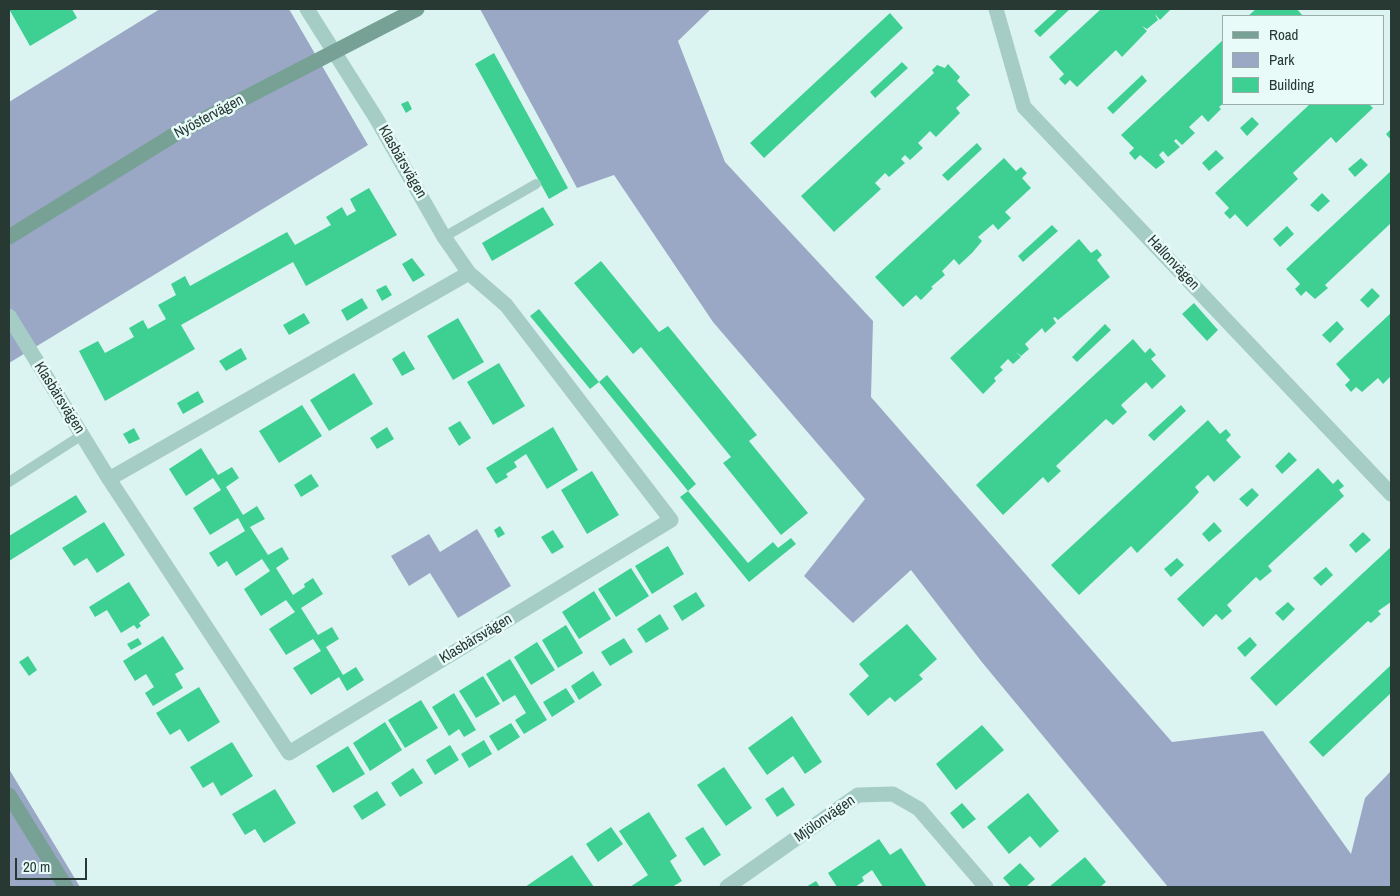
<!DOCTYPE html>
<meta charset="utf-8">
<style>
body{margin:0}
#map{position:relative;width:1400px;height:896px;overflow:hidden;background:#dcf4f1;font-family:"Archivo Narrow",sans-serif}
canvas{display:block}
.frame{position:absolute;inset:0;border:10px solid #283933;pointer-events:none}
.legend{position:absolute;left:1222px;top:15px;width:162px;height:90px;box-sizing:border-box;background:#e8fbf9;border:1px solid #9badaa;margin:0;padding:6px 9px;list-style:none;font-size:15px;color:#283933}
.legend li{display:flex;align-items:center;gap:10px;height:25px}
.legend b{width:25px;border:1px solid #9badaa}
.scale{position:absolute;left:15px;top:858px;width:72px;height:22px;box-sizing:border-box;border:2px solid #283933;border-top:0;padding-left:6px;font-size:15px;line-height:18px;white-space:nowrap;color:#283933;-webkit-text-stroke:4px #e8fbf9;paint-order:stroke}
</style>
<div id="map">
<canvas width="1400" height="896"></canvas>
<div class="frame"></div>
<ul class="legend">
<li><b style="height:6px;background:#77a195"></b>Road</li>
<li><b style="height:14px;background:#9aa8c5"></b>Park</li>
<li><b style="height:14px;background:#3ed092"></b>Building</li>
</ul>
<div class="scale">20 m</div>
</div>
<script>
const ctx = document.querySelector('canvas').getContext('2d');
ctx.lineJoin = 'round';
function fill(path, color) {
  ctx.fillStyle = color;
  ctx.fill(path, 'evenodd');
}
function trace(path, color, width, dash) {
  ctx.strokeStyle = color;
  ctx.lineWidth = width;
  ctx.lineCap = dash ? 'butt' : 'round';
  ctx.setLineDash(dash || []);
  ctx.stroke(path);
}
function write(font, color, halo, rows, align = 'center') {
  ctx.font = font + ' "Archivo Narrow",sans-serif';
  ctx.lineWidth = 5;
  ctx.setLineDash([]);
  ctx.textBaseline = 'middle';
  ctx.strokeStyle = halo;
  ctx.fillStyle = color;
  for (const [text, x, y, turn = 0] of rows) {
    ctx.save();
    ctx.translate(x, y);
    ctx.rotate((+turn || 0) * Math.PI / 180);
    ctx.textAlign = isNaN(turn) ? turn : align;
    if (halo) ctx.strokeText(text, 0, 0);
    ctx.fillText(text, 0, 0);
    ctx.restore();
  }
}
fill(new Path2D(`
 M160,9H289L368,145L9,363V102Z
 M480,9H711L678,41L725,162L873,321L871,397L1172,742L1263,731L1351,854L1365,798L1391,771V887H1168L981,661L911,570L853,623L804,576L865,499L713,322L614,175L577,188Z
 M477,529L511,586L458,618L430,573L409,586L391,556L429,534L440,552Z
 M9,769L80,887H9Z`), '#9aa8c5');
fill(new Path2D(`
 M9,9H72L77,18L30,46Z
 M1058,9H1070L1040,37L1034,31Z
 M1101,9H1171L1160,20L1155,14L1158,20L1147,29L1142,26L1147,31L1122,57L1116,50L1077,87L1070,80L1065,85L1059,79L1064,74L1049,57Z
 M1256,9H1297L1303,16H1248Z
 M890,13L903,28L764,158L750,143Z
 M1224,39V103L1219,107L1221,109L1208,122L1202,115L1189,127L1195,133L1182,145L1176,139L1174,141L1180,147L1168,157L1163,151L1159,155L1165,162L1156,169L1140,155L1135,160L1129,153L1134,148L1121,135Z
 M494,53L568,188L549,199L475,64Z
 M902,62L908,68L875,98L870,92Z
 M948,64L960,77L957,81L970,95L956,108L960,113L936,137L930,131L918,143L923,148L910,160L905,155L901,159L905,163L889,177L885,173L875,183L881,189L834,232L801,196L934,73L932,70L937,65L945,68Z
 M1142,75L1147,81L1113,114L1107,108Z
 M408,101L412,109L406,113L401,104Z
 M1310,104H1369L1373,108L1336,143L1331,137L1293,173L1298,179L1247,227L1235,214L1230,219L1224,213L1229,208L1215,193Z
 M1252,117L1259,124L1247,136L1240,128Z
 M1391,129V140L1386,134Z
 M977,143L982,149L948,181L942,175Z
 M1216,150L1224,158L1209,171L1202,163Z
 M1004,158L1016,171L1021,167L1027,173L1022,178L1031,188L1005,212L1011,218L998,230L993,224L978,237L982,241L972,253L959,265L954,259L942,271L945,275L931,287L933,288L921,300L916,295L903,307L875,277Z
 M1361,158L1368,165L1355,177L1348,169Z
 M1391,171V223L1325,285L1328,288L1315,299L1306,291L1301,296L1295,289L1300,284L1286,269Z
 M369,188L397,235L306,286L293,262L181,325L195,349L105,401L79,351L98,341L105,353L134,337L129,328L143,320L148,329L166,319L158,305L176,295L171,284L185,276L190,286L287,232L295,245L331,225L326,217L342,207L347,216L356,211L350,199Z
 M1322,193L1330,201L1318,212L1310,205Z
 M543,207L554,225L492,261L482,243Z
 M1052,225L1058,231L1023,262L1018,256Z
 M1287,226L1294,234L1280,247L1273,239Z
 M1079,239L1091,253L1097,249L1102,255L1097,260L1110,277L1058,320L1055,317L1053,318L1056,323L1045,333L1042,328L1025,344L1029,349L1021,356L1016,352L1021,357L1013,364L1008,359L1000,367L1003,370L994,378L996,381L983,394L950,358Z
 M412,258L425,275L413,282L402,264Z
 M601,261L659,332L668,326L757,435L749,441L808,513L781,535L723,463L731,457L641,347L633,354L574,283Z
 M386,285L392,295L382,301L376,290Z
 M1372,288L1380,296L1368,308L1360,300Z
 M362,298L368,308L347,321L341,310Z
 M1194,303L1218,330L1207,341L1182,314Z
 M539,309L599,382L590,389L530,316Z
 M304,313L310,323L289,335L283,325Z
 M1391,313V376L1383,384L1378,378L1362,392L1356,387L1351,392L1345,385L1350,380L1336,364Z
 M458,318L484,362L453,380L427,336Z
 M1337,321L1344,329L1330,343L1322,335Z
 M1105,324L1111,330L1077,362L1072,357Z
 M1133,339L1145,353L1150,348L1156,355L1151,359L1166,376L1152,389L1146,382L1121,405L1127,412L1113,425L1106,419L1056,466L1061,471L1048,483L1043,477L1003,515L976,485Z
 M241,348L247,359L226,371L219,361Z
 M404,351L415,369L402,376L392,359Z
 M499,363L525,406L493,425L467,382Z
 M354,373L373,404L329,431L310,400Z
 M607,375L696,484L688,491L599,382Z
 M198,391L204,402L183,414L177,403Z
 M302,405L322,436L279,463L259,431Z
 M1181,405L1186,411L1154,441L1148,435Z
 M1208,420L1220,434L1226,429L1231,435L1226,440L1241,457L1214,482L1208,475L1195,487L1199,492L1188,504L1137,553L1131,546L1079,595L1051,565Z
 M460,421L471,438L459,446L448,428Z
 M387,427L394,439L377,449L370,438Z
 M553,427L578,470L547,489L526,454L514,462L517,467L506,474L508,477L496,484L486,468Z
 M134,428L140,439L129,444L123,434Z
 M201,448L218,475L232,467L239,478L226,487L243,515L257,506L265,519L250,527L268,555L282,547L289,559L276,568L293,595L305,587L304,584L313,578L323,594L301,608L318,635L332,627L339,639L326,647L343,675L356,667L364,680L347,691L339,677L311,695L293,668L321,651L313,639L286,655L269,629L295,612L286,600L261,616L244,589L270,571L262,559L236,576L227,561L218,567L209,553L245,531L238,518L210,535L193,508L221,490L213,478L186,496L169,469Z
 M1289,452L1297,460L1282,474L1275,466Z
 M1318,468L1333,484L1338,479L1344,486L1339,490L1344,496L1268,566L1272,571L1260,581L1256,577L1227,605L1232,611L1222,620L1216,614L1203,627L1177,599Z
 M592,471L619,515L587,534L561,490Z
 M311,474L319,486L301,497L294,485Z
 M1252,488L1259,495L1247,507L1239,499Z
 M688,491L748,563L773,542L778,548L791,538L796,544L749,582L680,497Z
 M76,495L87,512L9,561V536Z
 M104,522L125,555L97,573L87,558L74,566L62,548Z
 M1214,522L1222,531L1209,542L1202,534Z
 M500,526L505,534L498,538L494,530Z
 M553,530L564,547L552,554L541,537Z
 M1363,532L1371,540L1356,553L1349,545Z
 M668,546L684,574L652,594L635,566Z
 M1391,547V602L1378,611L1381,614L1371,623L1368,621L1276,706L1250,678Z
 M1177,558L1184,565L1171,577L1164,569Z
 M1326,567L1333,575L1321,586L1313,578Z
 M631,568L649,596L616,617L598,589Z
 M129,582L150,615L139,623L141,626L137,629L134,625L121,633L107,610L95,617L89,607Z
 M594,591L611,619L579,639L562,612Z
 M696,592L705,606L682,621L673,606Z
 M1288,602L1295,609L1283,621L1275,613Z
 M660,614L669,629L646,643L637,629Z
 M907,624L937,659L919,675L923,679L895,702L890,697L868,716L849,694L869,676L859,664Z
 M566,625L583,653L558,668L542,640Z
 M163,636L184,669L175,674L183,688L153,706L145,693L154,687L146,674L135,681L123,661Z
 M1250,637L1257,645L1245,657L1237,648Z
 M138,638L142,644L131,650L127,644Z
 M624,638L633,652L610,666L601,652Z
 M537,642L555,670L531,685L514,657Z
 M28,656L37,670L29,676L19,662Z
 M510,659L547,720L524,734L515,720L526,713L515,695L503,702L486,674Z
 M1391,665V693L1323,757L1309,742Z
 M593,671L602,685L579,700L571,686Z
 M483,676L500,704L476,718L459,691Z
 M199,687L220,722L188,742L180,729L170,735L156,713Z
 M566,688L575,702L552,717L543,702Z
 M454,693L476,730L464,737L459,729L449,736L432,707Z
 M421,700L438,728L405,748L388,720Z
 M792,716L822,762L805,774L793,756L767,775L748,748Z
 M385,722L402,750L370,771L353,743Z
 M511,723L520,737L498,751L489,736Z
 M982,725L1004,750L956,790L936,764Z
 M484,740L492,754L469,768L461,754Z
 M232,742L253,776L221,796L213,782L203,788L190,767Z
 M450,745L459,760L435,775L426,760Z
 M348,746L365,774L333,793L316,766Z
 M724,767L752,808L726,826L697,785Z
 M413,768L423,783L400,797L391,783Z
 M783,787L795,805L777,817L765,799Z
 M275,789L296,823L264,843L255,829L245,835L232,814Z
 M377,791L386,805L362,820L353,806Z
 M1028,793L1059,831L1040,848L1030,836L1009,854L987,827Z
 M962,803L976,819L963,829L950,813Z
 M649,812L677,856L670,861L682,881L672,887H630L648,875L619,831Z
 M611,827L623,844L598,862L586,844Z
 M703,827L721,855L704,866L685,838Z
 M879,839L890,855L901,848L927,887H883L872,870L862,877L864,881L855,887H837L828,873Z
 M572,855L594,887H525Z
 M1085,857L1106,882L1100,887H1049Z
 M1020,863L1035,879L1026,887H1011L1003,878Z
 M816,881L820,887H806Z`), '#3ed092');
trace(new Path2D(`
 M444,237L536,184
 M9,482L82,435`), '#a6cdc5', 10);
trace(new Path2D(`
 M307,9L376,118L444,237L469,273
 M996,9L1024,107L1391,494
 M469,273L506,305L671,520L289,753L109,479Z
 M9,316L109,479
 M727,887L858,795L893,794L919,809L986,887`), '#a6cdc5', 15);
trace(new Path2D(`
 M9,237L177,133L417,9
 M9,795L66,887`), '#77a195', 15);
write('15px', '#283933', '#e8fbf9', [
 ["Nyöstervägen",209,117,-28],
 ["Klasbärsvägen",402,162,60],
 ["Hallonvägen",1173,263,47],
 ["Klasbärsvägen",59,398,58],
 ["Klasbärsvägen",476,639,-31],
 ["Mjölonvägen",825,819,-35]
]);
</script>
